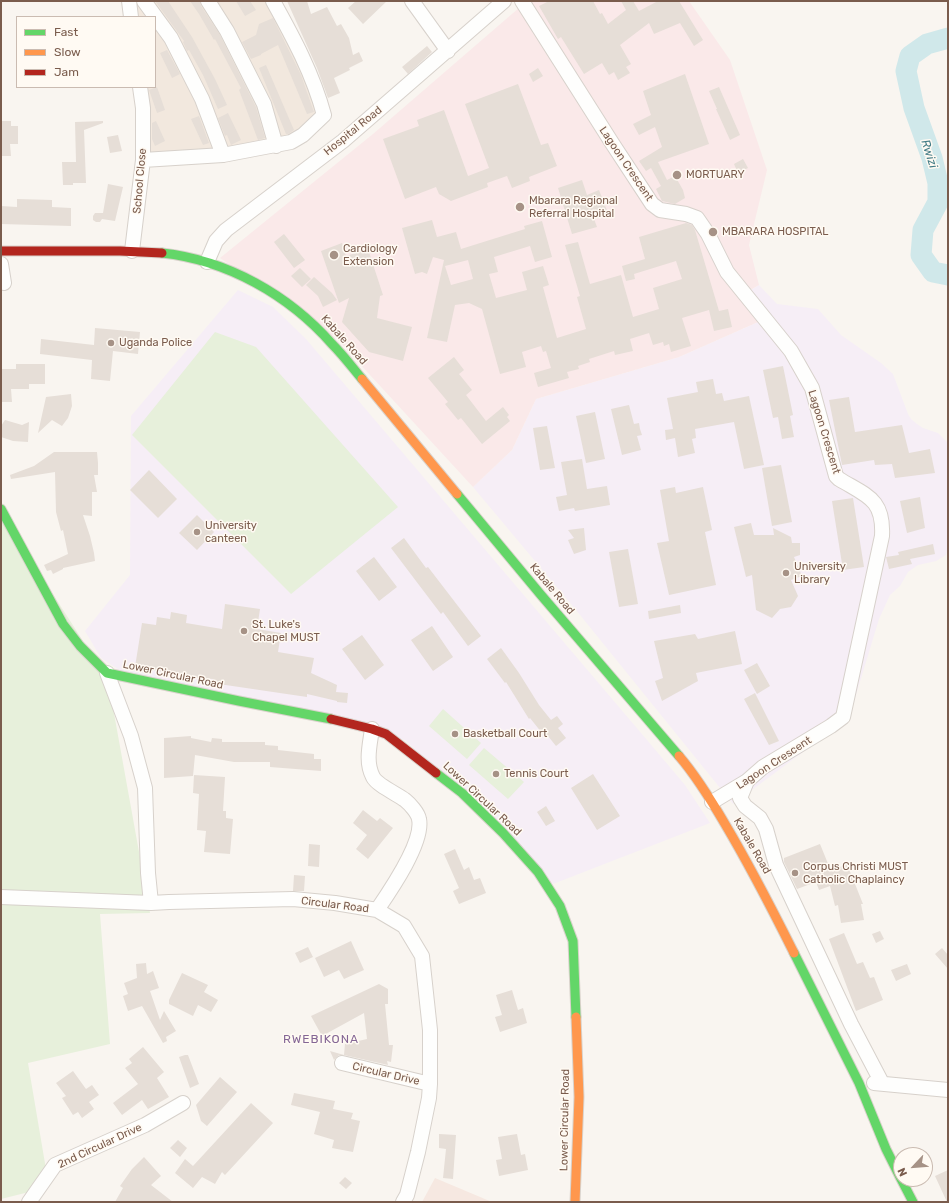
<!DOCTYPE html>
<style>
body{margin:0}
#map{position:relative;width:949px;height:1203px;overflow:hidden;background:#f9f5f0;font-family:Rubik,sans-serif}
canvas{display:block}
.frame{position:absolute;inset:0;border:2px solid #7a5c4d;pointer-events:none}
.legend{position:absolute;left:16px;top:16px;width:140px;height:72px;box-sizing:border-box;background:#fffaf3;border:1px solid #cabbb1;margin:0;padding:5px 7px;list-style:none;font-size:12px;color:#7a5c4d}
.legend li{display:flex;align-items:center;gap:8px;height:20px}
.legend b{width:20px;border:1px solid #cabbb1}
.north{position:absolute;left:893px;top:1147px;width:40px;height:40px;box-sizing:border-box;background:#fffaf3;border:1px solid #cabbb1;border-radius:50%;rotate:244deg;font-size:11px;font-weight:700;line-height:16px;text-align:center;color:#7a5c4d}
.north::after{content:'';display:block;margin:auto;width:14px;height:18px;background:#a69286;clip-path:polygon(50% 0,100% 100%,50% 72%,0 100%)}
</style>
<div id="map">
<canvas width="949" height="1203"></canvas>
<div class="frame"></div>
<ul class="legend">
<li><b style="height:5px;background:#63d668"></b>Fast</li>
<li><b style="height:5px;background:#ff974d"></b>Slow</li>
<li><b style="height:5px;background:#b3261e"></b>Jam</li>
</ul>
<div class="north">N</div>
</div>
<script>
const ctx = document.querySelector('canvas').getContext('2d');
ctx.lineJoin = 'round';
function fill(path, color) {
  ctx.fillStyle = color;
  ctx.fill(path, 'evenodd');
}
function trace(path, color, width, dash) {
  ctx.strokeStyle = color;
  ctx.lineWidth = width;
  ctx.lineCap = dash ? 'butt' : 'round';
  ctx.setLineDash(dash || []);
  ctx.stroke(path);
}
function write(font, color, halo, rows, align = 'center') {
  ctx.font = font + ' Rubik,sans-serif';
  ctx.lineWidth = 3;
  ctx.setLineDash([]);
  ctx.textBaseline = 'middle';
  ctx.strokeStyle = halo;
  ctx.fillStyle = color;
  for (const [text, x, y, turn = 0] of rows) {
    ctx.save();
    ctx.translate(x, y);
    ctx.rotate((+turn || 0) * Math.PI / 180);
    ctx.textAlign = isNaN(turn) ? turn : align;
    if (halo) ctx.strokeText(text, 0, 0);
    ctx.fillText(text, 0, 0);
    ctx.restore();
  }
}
fill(new Path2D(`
 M129,1H273L324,115L291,142L143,160L140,87H155V17H131Z`), '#f2e8de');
fill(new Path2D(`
 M435,1178L492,1202H422Z`), '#f6e8e1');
fill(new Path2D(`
 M759,285L777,304L818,309L841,335L881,363L893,374L908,414L911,419L917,424L923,428L938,433L948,443V547L946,555L936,561L918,565L908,572L900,586L890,595L879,619L849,718L733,804L576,610L473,487L512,450L536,399L679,357L758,322L742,295Z
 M238,290L273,307L306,339L647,740L685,785L710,823L553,884L405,740L127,675L101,658L85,631L130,575L131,416Z`), '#f6eef6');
fill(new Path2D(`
 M527,1H689L730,60L767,170L749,245L759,285L742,295L758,322L679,357L536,399L512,450L473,487L336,338L220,258L373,134Z`), '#fae9e9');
fill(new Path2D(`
 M215,332L256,347L398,507L291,594L132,435Z
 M1,513L108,680L150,913L100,914L110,1044L28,1063L49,1187L1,1199Z
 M443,709L481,743L467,759L429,726Z
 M484,748L524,782L508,799L469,765Z`), '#e7f0db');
trace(new Path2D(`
 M948,38L927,44L910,56L906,71L914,108L932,158L938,183V202L923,230L921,255L933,272L948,275`), '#d0e8ea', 21);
fill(new Path2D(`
 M155,1H168L192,37L215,79L227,105L218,109L203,75L189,50L187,51L183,42L184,41Z
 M190,1H200L201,6L220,35L256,107L265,138L258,140L239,90L241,88L215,39L214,40L199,14Z
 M236,1H250L256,10L245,16Z
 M287,1H307L311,14L327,7L337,26L341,24L349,38L353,55L359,52L363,61L349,68L350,70L334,78L340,93L328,98L317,68Z
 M356,1H387L363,24L348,8Z
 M549,1H593L600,14L602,13L608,24L626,10L621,1H633L639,11L658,1H679L703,40L694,46L680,23L654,34L649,23L620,45L631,64L626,67L630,73L618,80L614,72L609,75L602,63L584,74L561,37L558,39L539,6Z
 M273,18L301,75L314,112L307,114L278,45L261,54V55L251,59L242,42L256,35L259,24Z
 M427,46L432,52L408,74L402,67Z
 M167,50L180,74L172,78L160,53Z
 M266,65L294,130L288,134H286L259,68Z
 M538,68L543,76L533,82L529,74Z
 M685,74L709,144L658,162L667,180L675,176L683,190L685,198L675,204L662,201L656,189L661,186L651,168L646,171L639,161L662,147L655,127L639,135L633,124L651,115L643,91Z
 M518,84L541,145L548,143L557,166L529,177L530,181L512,188L507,176L487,183L488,187L451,201L439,194L436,187L405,199L383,139L419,126L417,120L444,110L468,176L489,168L465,104Z
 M157,87L165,110L157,113L149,90Z
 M719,87L740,135L730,140L716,109H717L709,91Z
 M228,113L241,140L231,145L227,135L225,136L218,118Z
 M199,116L209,143L203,145L191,119Z
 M1,121H11V126H18V144H10L11,156H1Z
 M103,121V123L84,130L86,183H73V185H63L62,162H76L75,122Z
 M156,121L165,141L155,146L152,139V123Z
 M118,135L122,151L110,153L107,137Z
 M743,159L748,168L738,173L734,164Z
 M582,180L587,195L599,190L608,213L594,219L597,227L572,234L558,188Z
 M108,184L123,187L115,221L102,219L100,222H96L93,220V216L95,213H103Z
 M17,199L52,200V207L71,208V226L1,224V206L17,207Z
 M432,220L437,237L456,232L461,249L525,229L524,226L542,221L552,257L535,262L530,246L494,257L498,272L489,274L496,298L527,290L522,272L543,266L549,285L543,287L557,338L586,329L577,297L580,296L565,245L578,242L590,284L621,275L633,317L659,309L653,288L682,279L676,261L634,274L635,279L626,281L622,266L645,259L639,237L686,223L692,225L695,230L719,311L728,309L732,327L714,331L709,310L682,318L691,346L671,352L669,344L664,346L663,342L653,345L649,333L630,339L633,351L615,355L614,351L589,359L590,362L578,366L579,369L567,372L569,378L538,387L534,373L551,368L546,351L543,352L541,346L522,352L526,367L500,374L482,309L469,303L455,305L447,342L427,338L444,260L433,257L427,274L422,272L415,274L402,228ZM468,260L473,279L451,285L445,266Z
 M284,234L305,260L294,268L274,242Z
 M342,243L346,256L368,249L383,295L380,296L377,318L412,327L403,361L369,352L342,322L349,298L339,303L321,251Z
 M300,268L311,279L302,287L291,276Z
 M314,277L332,293L337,300L323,307L318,296L306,285Z
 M95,328L140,332L138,354L113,351L110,381L91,379L92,360L40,354L41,339L94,345Z
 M454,357L464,370L459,374L472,390L466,395L486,421L503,407L509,415L507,417L510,421L482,444L461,418L458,420L445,404L448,402L428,378Z
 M16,364H45V384H29V389H11L12,402H1V369H16Z
 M783,366L793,415L790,416L794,437L782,439L778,417L773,418L763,370Z
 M713,379L716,394L722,393L724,401L749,396L764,465L744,469L734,422L695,429L696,438L692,439L695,453L678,457L675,438L666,440L665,430L673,429L667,398L698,392L696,382Z
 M71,394L72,406L68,418L62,426L52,420L38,433L46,397Z
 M849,397L855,432L902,425L909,453L930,449L935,473L895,478L892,464L875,465L874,460L842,465L829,400Z
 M629,405L634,424L639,423L640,429L642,435L637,436L641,450L622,455L611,409Z
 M595,412L605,459L586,463L576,416Z
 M5,420L22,425L29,422L28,442L13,441L1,437V426Z
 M547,426L555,468L540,470L533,428Z
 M54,452H97L98,463V475H94L97,492H92V516L83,515L90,536L94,553L95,561L63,568V569L53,574L51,570L47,571L44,565L68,554L63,530L61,531L56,512L55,472L11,479L10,475L34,466Z
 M582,459L587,489L607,486L610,505L575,511L574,508L559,511L556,497L567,495L561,462Z
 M781,465L792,522L772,526L762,468Z
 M149,470L177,499L158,518L130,490Z
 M675,487L676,493L703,487L712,530L705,532L716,585L669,595L657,543L669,541L660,490Z
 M920,497L925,528L907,533L900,501Z
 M853,498L864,567L843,570L832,501Z
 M197,515L214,532L197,550L179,533Z
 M751,523L754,535H774L773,528L791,537L792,543H800V555L794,557L802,576L791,580L798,596L791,607L780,609L772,618L756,610L752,575L746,577L734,527Z
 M584,528L586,550L574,554L568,540L574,538L568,530Z
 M404,538L426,568L428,567L481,636L468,646L443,612L441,614L391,548Z
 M933,544L935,554L910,559L912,564L889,569L886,557L899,555L898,552Z
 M628,549L638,604L619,607L609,552Z
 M374,557L397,587L379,601L356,571Z
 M225,604L260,609L257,629L281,633L278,652L314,658L311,673L337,685L336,692L348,693L347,703L337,702V701L307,694V697L212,683L213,679L183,677L178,676L175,674L135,667L142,623L156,625L157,617L170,619L171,612L187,615L186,623L222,629Z
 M680,605L681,613L649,619L648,611Z
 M432,626L453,657L433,671L411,640Z
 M735,631L742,664L696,673L698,681L662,701L655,681L663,678L654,641L695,634L698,639Z
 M362,635L384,665L365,680L342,649Z
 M501,648L519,673L539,705L551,720L557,716L563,724L558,728L566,738L556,746L548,736L546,738L530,718L529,719L506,682L505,683L487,659Z
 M757,663L770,686L757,694L744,670Z
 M755,693L779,741L769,745L744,699Z
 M191,736V738L211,742L212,738L222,739V742H265V745L278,746V750L314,754V759H321V771L270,767V762H234L195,755L193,776L164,778V738Z
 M593,774L620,816L597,830L571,788Z
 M194,775L225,777L223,811H226V818L233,819L230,854L204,852L206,831L197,830L199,794L193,793Z
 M546,806L555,821L546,826L537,812Z
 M363,810L377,821L380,818L393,828L368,859L356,849L367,835L353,823Z
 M309,844L320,845L319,867L308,866Z
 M820,844L831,871L847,864L863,904H861L864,920L841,923L838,905L835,906L830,886L819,890L816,882L797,889L784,862V858Z
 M455,849L464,870L469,867L474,880L480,878L486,893L459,904L453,891L459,888L444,854Z
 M294,875L305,876L304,891H293Z
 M880,931L884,939L876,943L872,934Z
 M844,933L857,964L863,962L870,978L874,977L883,1000L856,1011L829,939Z
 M351,941L364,970L344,979L339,970L324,977L315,958Z
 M308,947L313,957L300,963L295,953Z
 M942,948L948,955V969L935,954Z
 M146,963L147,974L153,971L159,988L150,991L160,1020L164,1011L176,1031L166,1037L167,1041L163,1043L142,1006L128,1011L123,996L128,994L124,983L137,978L136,964Z
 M907,964L911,974L896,981L891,970Z
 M182,973L208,985L204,992L218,1000L211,1012L198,1005L193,1016L169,1004V1000Z
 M379,984L388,989V1004H385L389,1045H393L391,1062L387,1061L388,1065L344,1055H339L334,1060L330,1051L344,1055L345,1044L367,1039L364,1013L322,1036L311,1016Z
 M512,990L518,1010L523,1008L527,1023L500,1032L495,1017L502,1015L496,995Z
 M143,1047L164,1072L157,1078L169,1097L148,1109L142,1100L122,1115L113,1103L138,1084L125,1068L132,1063L129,1059Z
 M185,1055H188L199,1084L190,1088L179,1057Z
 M73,1071L86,1089L92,1085L99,1095L89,1102L94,1109L82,1118L78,1112L73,1115L62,1098L66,1096L56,1083Z
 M220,1077L237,1092L207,1126L201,1121L196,1105Z
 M294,1093L335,1101L333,1109L353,1113L351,1119L360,1121L353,1152L332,1148L334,1140L314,1134L320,1112L291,1105Z
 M251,1103L273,1123L225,1175L222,1172L215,1184L202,1177L193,1188L175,1173L185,1159L193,1166Z
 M439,1134L456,1135L453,1179L443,1178L446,1149L439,1148Z
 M517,1134L521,1155L525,1154L528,1170L499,1176L496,1160L502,1159L498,1137Z
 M178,1140L187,1148L180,1157L170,1148Z
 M144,1157L161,1176L151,1185L173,1202H115L123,1188L120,1186L132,1169Z
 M948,1170V1202H947L935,1176Z
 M345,1177L352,1183L346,1189L339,1183Z`), '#e6ded7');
const street = new Path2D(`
 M129,1L131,17
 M144,1L171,38L202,99L223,155
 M208,1L227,31L264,104L276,146
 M412,1L448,51
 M522,1L612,143L652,204L660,210L686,214L697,218L708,234L727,272L791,351L812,388L836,476L839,479C867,496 884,499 882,536L843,717L831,726L763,767L747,781L712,802
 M143,160L223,155L291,142L303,135L324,115C313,74 293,37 273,1
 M132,251L143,160V108L140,87
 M207,262L216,241L226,230L343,141L504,1
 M1,264L4,283
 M107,673L131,736L145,788L148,873L151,903
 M372,729C370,744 365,762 373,777C377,785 397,794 405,800C410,804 418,813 419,819C424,842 390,891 377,910
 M747,781L740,798L745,806L760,818L766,829L776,865L851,1024L882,1083
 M1,897L151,903L169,902L293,899L335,903L377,910L404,926L422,956L430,1030V1084L429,1098L418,1152L407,1195L403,1202
 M342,1063L430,1084
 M874,1083L948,1090
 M29,1202L55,1165L145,1125L183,1103`);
const fast = new Path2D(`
 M162,253C227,260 289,295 332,344C343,355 352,367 362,379
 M457,494L541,595L679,756
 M1,509L63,624L80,646L107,673L239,701L331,719
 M436,773L462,793L503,833L538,872L560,906L573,941L576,1017
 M794,953L859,1083L886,1149L901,1179
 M901,1179L913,1202`);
const slow = new Path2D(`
 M362,379L457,494
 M679,756C697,777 711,800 725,824C750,866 772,909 794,953
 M575,1202L579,1097L576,1017`);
const jam = new Path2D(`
 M1,251H120L162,253
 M331,719L372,729L386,734L436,773`);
trace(street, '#d7d1cb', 16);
trace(fast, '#d9d2cb', 11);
trace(slow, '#d9d2cb', 11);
trace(jam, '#d9d2cb', 11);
trace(street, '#fefefd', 14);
trace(fast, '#63d668', 9);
trace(slow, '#ff974d', 9);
trace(jam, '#b3261e', 9);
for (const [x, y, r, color] of [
 [677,175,5,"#a69286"],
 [520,207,5,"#a69286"],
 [713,232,5,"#a69286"],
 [334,255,5,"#a69286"],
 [111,343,4,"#a69286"],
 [197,532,4,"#a69286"],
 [786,573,4,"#a69286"],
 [244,631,4,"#a69286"],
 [455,734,4,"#a69286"],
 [496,774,4,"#a69286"],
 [795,873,4,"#a69286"]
]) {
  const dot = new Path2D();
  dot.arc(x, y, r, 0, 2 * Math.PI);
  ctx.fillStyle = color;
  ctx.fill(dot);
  trace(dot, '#fffaf3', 1.5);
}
write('11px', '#7a5c4d', '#fffaf3', [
 ["Hospital Road",353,131,-39],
 ["Lagoon Crescent",626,164,56],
 ["School Close",140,181,-85],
 ["Kabale Road",344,340,48],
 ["Lagoon Crescent",824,432,73],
 ["Kabale Road",552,589,50],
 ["Lower Circular Road",173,675,12],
 ["Lagoon Crescent",774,763,-33],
 ["Lower Circular Road",482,799,43],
 ["Kabale Road",752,846,60],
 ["Circular Road",335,905,7],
 ["Circular Drive",386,1074,13],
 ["Lower Circular Road",565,1120,-89],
 ["2nd Circular Drive",100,1146,-25]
]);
write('11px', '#7a5c4d', '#fffaf3', [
 ["MORTUARY",686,175],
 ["Mbarara Regional",529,201],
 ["Referral Hospital",529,214],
 ["MBARARA HOSPITAL",722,232],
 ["Cardiology",343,249],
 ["Extension",343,262],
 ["Uganda Police",119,343],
 ["University",205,526],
 ["canteen",205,539],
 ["University",794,567],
 ["Library",794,580],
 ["St. Luke's",252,625],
 ["Chapel MUST",252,638],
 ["Basketball Court",463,734],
 ["Tennis Court",504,774],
 ["Corpus Christi MUST",803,867],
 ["Catholic Chaplaincy",803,880]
], 'left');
write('italic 12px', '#437c86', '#fffaf3', [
 ["Rwizi",929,154,72]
]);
ctx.letterSpacing = '1px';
write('12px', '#846695', '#fffaf3', [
 ["RWEBIKONA",321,1040]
]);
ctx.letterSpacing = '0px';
</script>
